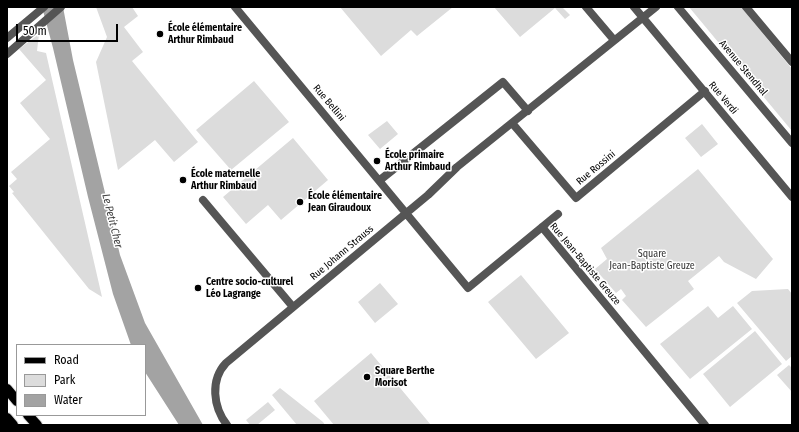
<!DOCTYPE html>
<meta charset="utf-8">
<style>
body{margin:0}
#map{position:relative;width:799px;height:432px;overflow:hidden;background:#fff;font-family:"Fira Sans Condensed",sans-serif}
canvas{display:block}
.frame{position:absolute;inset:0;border:8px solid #000;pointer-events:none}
.legend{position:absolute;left:16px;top:344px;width:130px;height:72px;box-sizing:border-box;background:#fff;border:1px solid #999;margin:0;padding:5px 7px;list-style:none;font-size:12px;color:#000}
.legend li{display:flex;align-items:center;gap:8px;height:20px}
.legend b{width:20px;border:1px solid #999}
.scale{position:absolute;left:16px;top:24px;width:102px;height:18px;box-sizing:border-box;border:2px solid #000;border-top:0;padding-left:5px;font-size:12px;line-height:14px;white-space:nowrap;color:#000;-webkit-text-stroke:3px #fff;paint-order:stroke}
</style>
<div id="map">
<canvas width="799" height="432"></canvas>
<div class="frame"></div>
<ul class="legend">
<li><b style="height:5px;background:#000"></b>Road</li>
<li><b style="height:11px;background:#dcdcdc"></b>Park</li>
<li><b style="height:11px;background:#a3a3a3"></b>Water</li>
</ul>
<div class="scale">50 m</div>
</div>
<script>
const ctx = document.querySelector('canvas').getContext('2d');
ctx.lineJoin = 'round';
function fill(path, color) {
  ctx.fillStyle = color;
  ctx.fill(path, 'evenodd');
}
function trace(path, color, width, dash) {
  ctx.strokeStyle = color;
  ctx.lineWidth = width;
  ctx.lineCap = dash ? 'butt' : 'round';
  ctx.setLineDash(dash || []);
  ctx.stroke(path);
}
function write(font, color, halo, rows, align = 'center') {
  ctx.font = font + ' "Fira Sans Condensed",sans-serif';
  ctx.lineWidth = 3;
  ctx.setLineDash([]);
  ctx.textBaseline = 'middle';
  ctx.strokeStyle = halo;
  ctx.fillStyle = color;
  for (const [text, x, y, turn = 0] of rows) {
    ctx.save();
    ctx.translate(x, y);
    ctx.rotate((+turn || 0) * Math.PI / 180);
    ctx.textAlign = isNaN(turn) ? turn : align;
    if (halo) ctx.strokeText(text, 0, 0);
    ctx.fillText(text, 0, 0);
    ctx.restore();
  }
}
fill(new Path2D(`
 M96,7H132L138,16L124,27L143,52L132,61L198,142L174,162L155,140L118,170L96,62L107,37Z
 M340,7H453L417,36L411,30L381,56Z
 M494,7H562L570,15L565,19L555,8L520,37Z
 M689,7H741L792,69V131Z
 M39,34L37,51L46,53L102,297L89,289L12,193L14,192L9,186L17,179L11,172L50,139L20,103L46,80L19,49Z
 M254,81L289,122L231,170L196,130Z
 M387,121L398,134L380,149L368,135Z
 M702,124L718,144L701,157L685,138Z
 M293,138L328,180L281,220L268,205L246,224L223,197Z
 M698,169L773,259L756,279L724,262L719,256L688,281L694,289L646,327L622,300L626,296L621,289L616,293L595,269L607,259L601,248Z
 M521,275L569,333L536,359L488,302Z
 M380,283L398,304L375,323L358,302Z
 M788,289L792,294V356L786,361L737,303L752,291Z
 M708,306L718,318L733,306L752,329L690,379L660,344Z
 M755,331L782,364L730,407L703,374Z
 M371,353L431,425H334L314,401Z
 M789,365L792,368V392L777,375Z
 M280,388L323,422L325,425H297L272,395Z
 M268,402L275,410L257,425H250L246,420Z`), '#dcdcdc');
fill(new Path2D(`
 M42,7H63L73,60L120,255L145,323L203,425H179L145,372V345H131L113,294L88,197L53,48Z`), '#a3a3a3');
const primary = new Path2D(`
 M7,389L17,401
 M28,415L37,425
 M7,418L13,425`);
trace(primary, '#dbdbdb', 12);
trace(new Path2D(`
 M235,7L468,288L558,214
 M586,7L614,40
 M634,7L792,197
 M7,38L44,7
 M7,54L61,7
 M512,123L576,198L705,91
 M380,180L503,82L528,111
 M203,200L293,307
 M542,227L705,425
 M227,425C213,407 210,380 226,363L428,195L457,167L656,7`), '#555', 8);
trace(new Path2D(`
 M678,7L792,143
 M746,7L792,62`), '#555', 8);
trace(primary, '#000', 10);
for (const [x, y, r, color] of [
 [160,34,4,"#000"],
 [377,161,4,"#000"],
 [183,180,4,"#000"],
 [300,202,4,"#000"],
 [198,288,4,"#000"],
 [367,377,4,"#000"]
]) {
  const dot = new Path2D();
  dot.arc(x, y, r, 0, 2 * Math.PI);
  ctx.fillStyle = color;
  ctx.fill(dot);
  trace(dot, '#fff', 1.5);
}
write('bold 10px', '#000', '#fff', [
 ["École élémentaire",168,28],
 ["Arthur Rimbaud",168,40],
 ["École primaire",385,155],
 ["Arthur Rimbaud",385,167],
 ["École maternelle",191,174],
 ["Arthur Rimbaud",191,186],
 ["École élémentaire",308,196],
 ["Jean Giraudoux",308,208],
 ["Centre socio-culturel",206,282],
 ["Léo Lagrange",206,294],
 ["Square Berthe",375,371],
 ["Morisot",375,383]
], 'left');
write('10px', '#000', '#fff', [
 ["Avenue Stendhal",743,68,50],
 ["Rue Verdi",723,98,50],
 ["Rue Bellini",329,103,50],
 ["Rue Rossini",596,168,-40],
 ["Rue Johann Strauss",342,253,-40],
 ["Rue Jean-Baptiste Greuze",585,264,50]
]);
write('10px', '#333', '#fff', [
 ["Square",652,254],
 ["Jean-Baptiste Greuze",652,266]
]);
write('italic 11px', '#444', '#fff', [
 ["Le Petit Cher",112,221,76]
]);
</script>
